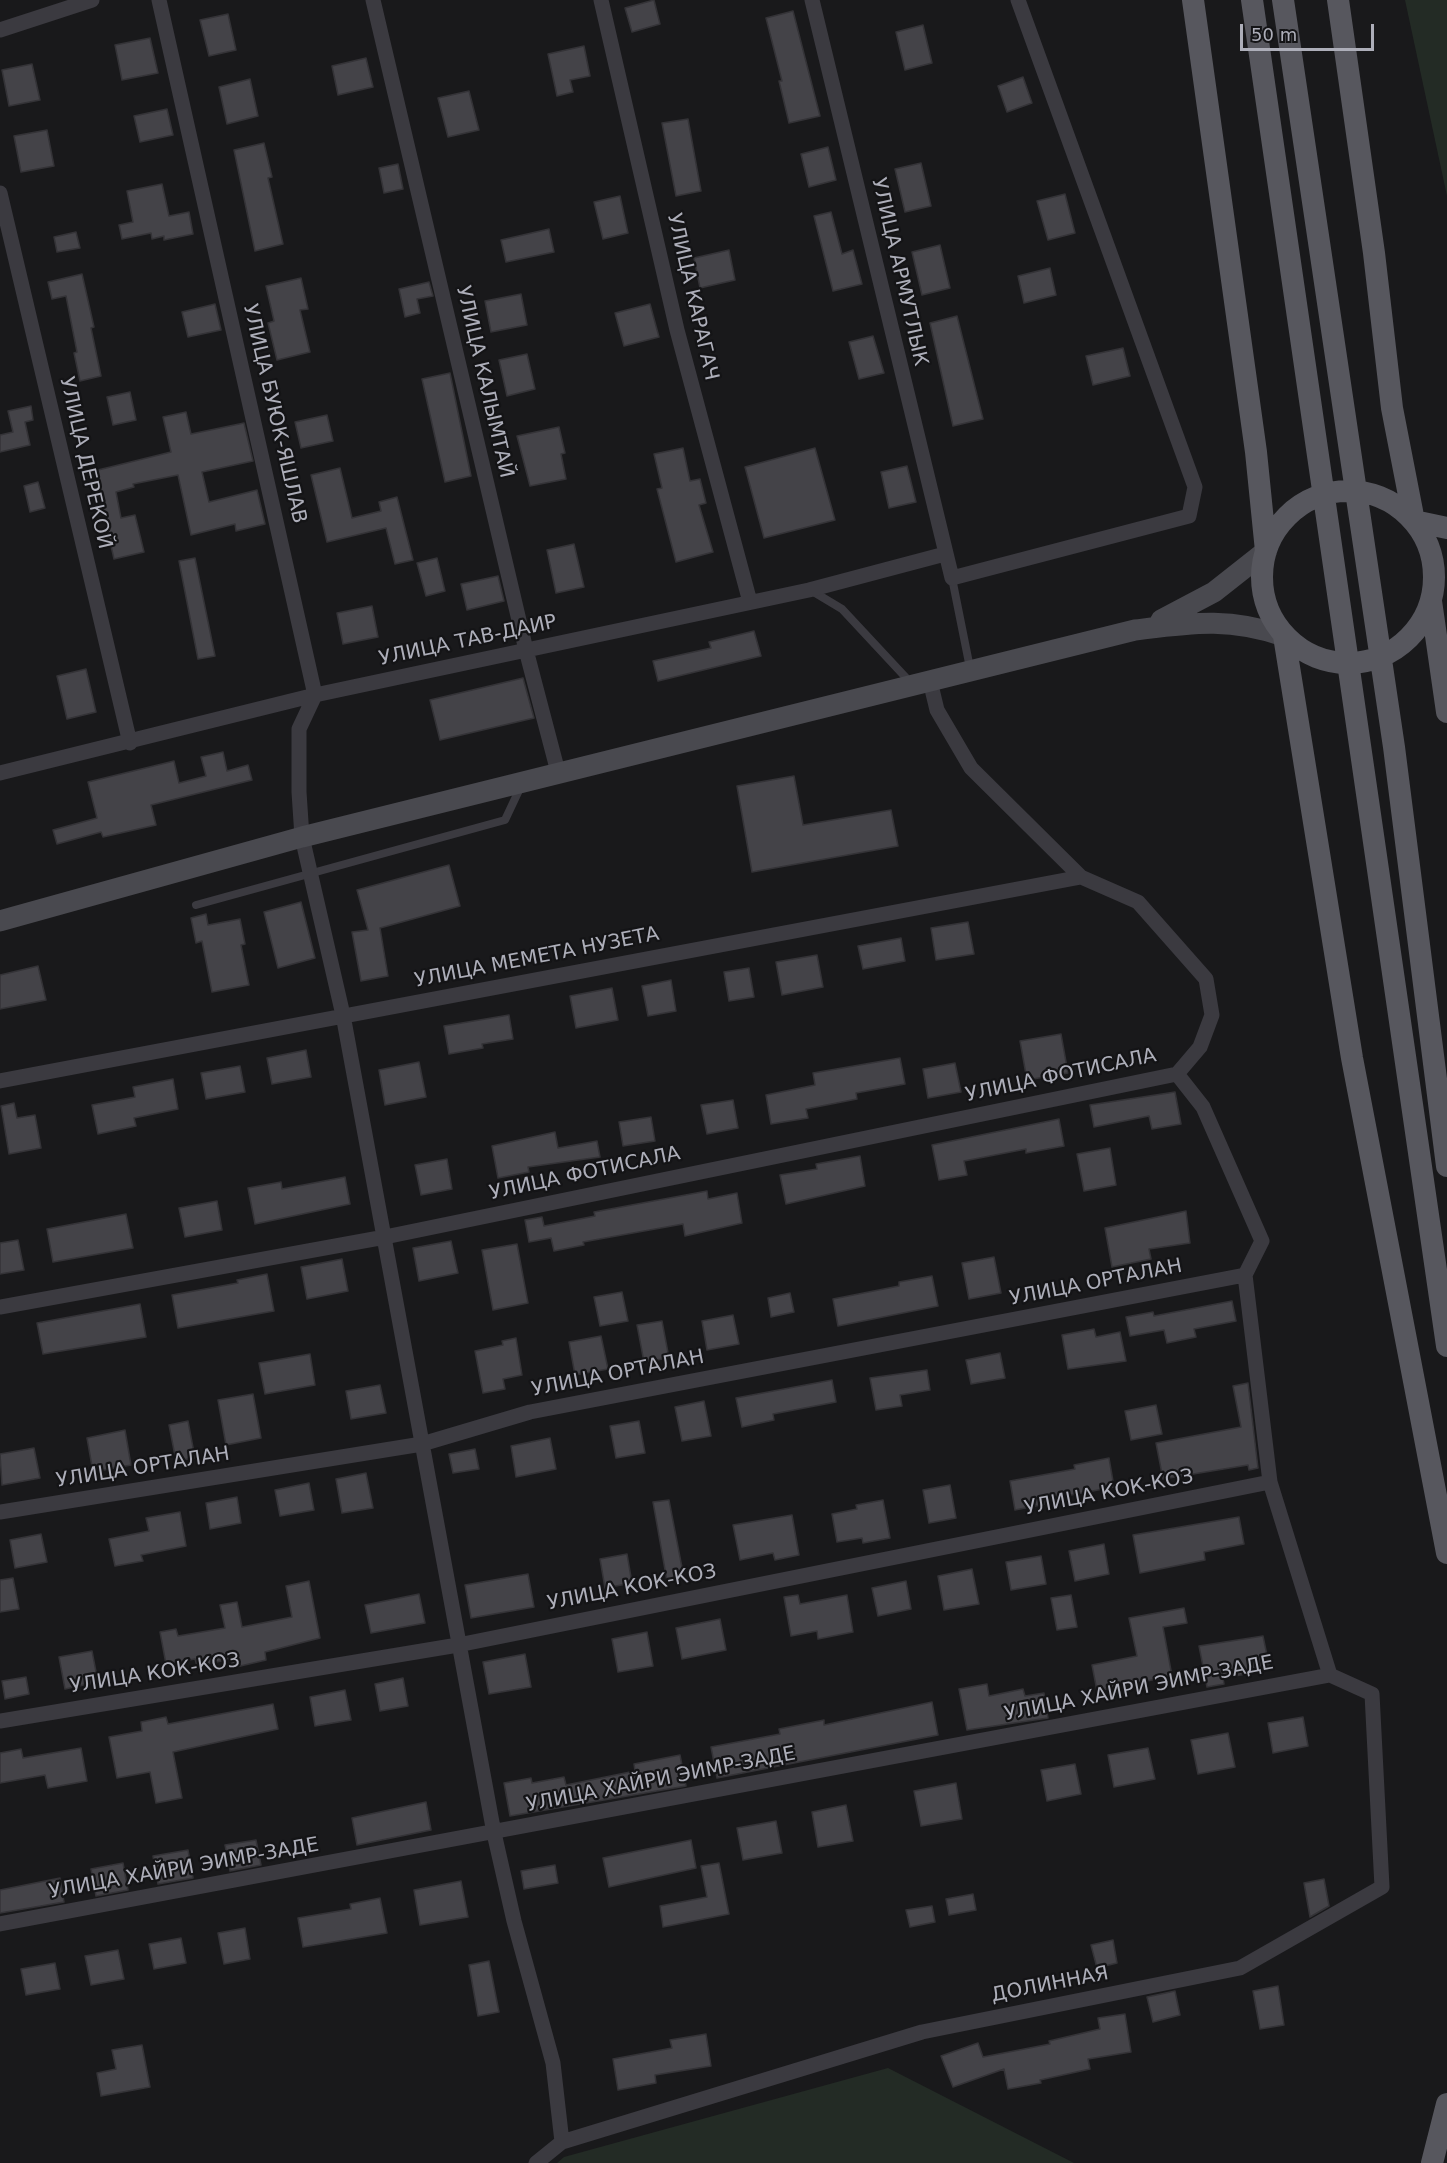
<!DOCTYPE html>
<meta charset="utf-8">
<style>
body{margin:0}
#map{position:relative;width:1447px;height:2163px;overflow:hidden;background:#19191b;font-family:"DejaVu Sans",sans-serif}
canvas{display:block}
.scale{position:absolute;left:1240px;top:24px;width:134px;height:27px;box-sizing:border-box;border:3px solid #adaeb9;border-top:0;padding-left:8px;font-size:18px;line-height:21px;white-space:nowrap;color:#adaeb9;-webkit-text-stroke:4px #141416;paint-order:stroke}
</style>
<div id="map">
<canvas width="1447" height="2163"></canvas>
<div class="scale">50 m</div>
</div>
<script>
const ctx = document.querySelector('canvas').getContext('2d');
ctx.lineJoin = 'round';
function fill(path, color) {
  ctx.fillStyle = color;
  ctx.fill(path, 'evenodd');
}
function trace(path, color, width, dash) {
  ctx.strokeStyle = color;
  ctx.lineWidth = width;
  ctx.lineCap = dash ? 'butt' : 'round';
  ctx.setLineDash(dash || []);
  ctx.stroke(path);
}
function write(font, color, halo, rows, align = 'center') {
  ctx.font = font + ' "DejaVu Sans",sans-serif';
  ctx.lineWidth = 4.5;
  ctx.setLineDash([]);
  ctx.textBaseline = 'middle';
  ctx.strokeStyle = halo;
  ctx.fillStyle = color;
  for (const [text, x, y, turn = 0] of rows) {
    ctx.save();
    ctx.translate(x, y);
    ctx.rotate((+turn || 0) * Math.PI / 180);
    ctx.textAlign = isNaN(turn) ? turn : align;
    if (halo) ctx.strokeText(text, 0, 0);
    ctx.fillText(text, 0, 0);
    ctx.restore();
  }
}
fill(new Path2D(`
 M1405,0H1447V196Z
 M888,2068L1074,2163H557L564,2157Z`), '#232b25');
const building = new Path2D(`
 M654,0L660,24L632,32L625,8Z
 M793,11L820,116L789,123L779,81H782L766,18Z
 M228,14L236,50L209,56L200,20Z
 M923,25L932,63L905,70L896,32Z
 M150,38L158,73L122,80L115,45Z
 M584,46L590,76L570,80L573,92L557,96L548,54Z
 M366,58L373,87L338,95L332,66Z
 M32,64L40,100L9,106L2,70Z
 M1023,77L1032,103L1007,112L998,86Z
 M250,79L258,116L227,124L219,87Z
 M469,91L479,130L448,137L438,98Z
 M167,109L173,135L140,142L134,116Z
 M688,119L701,191L676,196L662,123Z
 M47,130L54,166L21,172L14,136Z
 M264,143L272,177L268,178L283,244L255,251L234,150Z
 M828,147L836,180L809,187L801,154Z
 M921,163L931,206L905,212L895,169Z
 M398,164L403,189L384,193L379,168Z
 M162,184L169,216L189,212L193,234L164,240V236L152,239L151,233L122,239L119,225L133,222L127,191Z
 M1065,194L1075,233L1048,240L1037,201Z
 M620,196L628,233L603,239L594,202Z
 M831,212L842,254L853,250L862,284L833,291L814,216Z
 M549,229L554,252L506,262L501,240Z
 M76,232L80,248L57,252L54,237Z
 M940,245L950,288L922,295L912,252Z
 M729,250L735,280L700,288L694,258Z
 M1050,268L1056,295L1024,303L1018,276Z
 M82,274L94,327L91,328L101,376L80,381L74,353L77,352L66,296L52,299L48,282Z
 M301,278L308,309L300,310L310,352L277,360L268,323L274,321L266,286Z
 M429,282L433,296L417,299L420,313L405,317L399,289Z
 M521,294L527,325L491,332L485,301Z
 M215,304L221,330L188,337L182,312Z
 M650,304L659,337L624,346L615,313Z
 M957,316L983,419L953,426L930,323Z
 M873,336L884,373L859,379L849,342Z
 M1123,348L1130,376L1093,385L1086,356Z
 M527,354L535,389L507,396L499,360Z
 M450,373L471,476L445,482L422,379Z
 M130,392L136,420L113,425L107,397Z
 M31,406L33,420L25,422L30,445L0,452V435L13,432L8,411Z
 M186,412L191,434L244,423L253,461L202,472L209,502L257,490L265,524L236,531L235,524L191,535L178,475L133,484L134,487L116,492L121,518L135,515L144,552L114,559L94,471L171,452L163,417Z
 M327,415L333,441L301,448L295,422Z
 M559,427L565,453L561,454L566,479L530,486L517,436Z
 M683,448L690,481L700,479L706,503L699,505L713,552L676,562L657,489L662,488L654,454Z
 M815,448L835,520L764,538L745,467Z
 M907,466L916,502L889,508L881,472Z
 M340,468L352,518L381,511L379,502L397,497L413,560L395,564L386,528L327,542L311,475Z
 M38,482L45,508L30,512L24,486Z
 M574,544L584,587L556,593L547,550Z
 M195,558L215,656L198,659L179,561Z
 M437,558L445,591L426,596L417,563Z
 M498,576L504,601L467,610L461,584Z
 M372,606L378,637L343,644L337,613Z
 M754,631L761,656L658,681L653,661L711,648L709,642Z
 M86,669L96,712L67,719L57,676Z
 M523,678L534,718L440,740L430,700Z
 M223,752L227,771L248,765L252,780L151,805L156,825L103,837L101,832L57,844L53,830L97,818L88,782L174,761L179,783L206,776L201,757Z
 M794,776L803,825L891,810L898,846L752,872L737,786Z
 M449,865L460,906L380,928L388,976L361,981L352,932L368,930L357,890Z
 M301,902L315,958L278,968L264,912Z
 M206,914L208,925L240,919L245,944L241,945L249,985L212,992L202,941L196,943L191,918Z
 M968,922L974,954L936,960L931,928Z
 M901,938L905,961L863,969L858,946Z
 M817,955L823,987L782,995L776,962Z
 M38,966L46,1000L0,1009V975Z
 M749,968L754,997L729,1001L724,972Z
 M671,980L676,1011L648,1016L642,986Z
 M612,988L618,1020L576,1028L570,996Z
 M509,1015L513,1039L482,1044L483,1048L449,1054L444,1026Z
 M1061,1034L1068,1073L1027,1080L1020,1041Z
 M306,1050L311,1077L272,1084L267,1058Z
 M900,1058L905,1084L856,1093L857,1099L806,1109L808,1118L771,1124L766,1095L815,1085L813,1073Z
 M419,1062L426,1097L385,1105L379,1070Z
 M955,1063L961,1092L928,1098L923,1069Z
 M240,1066L245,1092L206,1099L201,1073Z
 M173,1079L178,1109L134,1118L136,1126L98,1134L92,1105L135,1097L133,1087Z
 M1175,1092L1181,1124L1152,1129L1149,1116L1094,1127L1090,1105Z
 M733,1100L738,1128L707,1134L701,1105Z
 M14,1103L17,1118L35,1115L41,1148L9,1154L1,1106Z
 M651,1117L655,1141L623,1146L619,1122Z
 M1059,1119L1064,1146L1026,1153V1149L964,1161L967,1175L939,1180L932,1145Z
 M555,1132L558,1148L597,1141L600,1157L528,1167L529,1172L498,1178L492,1146Z
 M1110,1148L1116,1185L1084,1191L1077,1154Z
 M860,1156L865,1186L786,1204L780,1175L817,1169L816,1164Z
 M447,1159L452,1189L421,1195L415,1165Z
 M345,1177L350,1204L255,1224L248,1188L281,1182L282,1189Z
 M707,1191L708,1199L737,1193L742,1223L685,1236L683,1224L583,1242L584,1245L554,1251L551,1238L529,1242L525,1220L542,1217L544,1226L595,1216L594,1212Z
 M217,1201L222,1230L185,1237L179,1208Z
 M1186,1211L1190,1243L1149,1249L1151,1259L1112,1267L1105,1228Z
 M126,1214L133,1248L53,1262L47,1229Z
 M18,1240L24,1270L0,1274V1243Z
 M451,1241L458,1273L419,1281L413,1248Z
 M517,1244L528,1303L493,1310L482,1250Z
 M994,1257L1001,1293L969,1299L962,1263Z
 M342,1259L348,1291L307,1299L301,1267Z
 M267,1274L274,1311L178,1328L172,1295L238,1283L237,1280Z
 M932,1276L938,1306L838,1326L833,1299L899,1286V1282Z
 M622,1292L628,1321L600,1326L594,1297Z
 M790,1293L794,1312L771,1317L768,1298Z
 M1232,1301L1236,1321L1194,1329L1196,1337L1167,1343L1164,1330L1130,1336L1126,1317L1153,1312L1154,1316Z
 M140,1304L146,1337L43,1354L37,1323Z
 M733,1315L739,1344L707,1350L702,1321Z
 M662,1321L669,1358L644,1362L637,1325Z
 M1094,1329L1096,1337L1120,1332L1126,1361L1068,1369L1062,1335Z
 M601,1336L608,1369L575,1375L569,1342Z
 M516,1338L522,1375L503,1379L505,1389L483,1393L475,1351L503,1345L502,1341Z
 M1000,1353L1005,1378L971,1384L966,1360Z
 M310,1354L315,1385L265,1394L259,1363Z
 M927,1370L930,1390L900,1395L902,1406L876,1410L870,1378Z
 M832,1380L836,1402L773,1414L774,1420L742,1427L736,1398Z
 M1248,1383L1258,1468L1249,1470L1248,1465L1163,1479L1156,1443L1241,1427L1233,1386Z
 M380,1385L386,1413L351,1419L346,1391Z
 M253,1394L261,1438L226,1445L218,1400Z
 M704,1401L711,1436L682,1441L675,1407Z
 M1156,1405L1162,1434L1131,1440L1125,1411Z
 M188,1421L195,1458L176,1461L169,1425Z
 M639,1421L645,1453L616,1458L610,1426Z
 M125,1430L131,1465L93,1472L87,1438Z
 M550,1438L556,1469L516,1477L511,1446Z
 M34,1448L40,1478L2,1485L0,1454Z
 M475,1449L479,1469L453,1473L449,1454Z
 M1109,1458L1114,1487L1055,1498L1056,1502L1015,1510L1010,1481L1075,1469L1074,1465Z
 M366,1473L373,1508L342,1513L336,1479Z
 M309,1483L314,1510L280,1516L275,1490Z
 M950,1485L956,1518L929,1523L923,1490Z
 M237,1497L241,1523L210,1529L206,1503Z
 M669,1500L684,1578L667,1581L653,1502Z
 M883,1500L890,1538L863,1543L862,1538L837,1542L832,1514L857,1509L856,1505Z
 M180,1512L186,1546L141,1555L143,1561L115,1566L109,1539L149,1531L146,1518Z
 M792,1515L799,1555L775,1560L773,1553L740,1560L733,1525Z
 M1239,1517L1244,1544L1204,1552L1205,1560L1140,1573L1133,1535Z
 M41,1534L47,1562L15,1568L10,1540Z
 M1104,1544L1109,1574L1075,1581L1069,1551Z
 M627,1554L632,1583L605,1588L600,1559Z
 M1041,1556L1046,1584L1011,1590L1006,1562Z
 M972,1569L979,1604L944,1610L938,1576Z
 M528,1574L534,1607L471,1618L465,1585Z
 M13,1578L19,1609L0,1612V1580Z
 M309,1581L320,1638L265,1652L266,1660L232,1668L231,1659L197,1666L195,1659L166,1664L160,1632L176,1629L178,1636L225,1628L220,1605L237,1602L242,1627L292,1617L286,1586Z
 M906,1581L911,1609L878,1616L872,1588Z
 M419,1594L425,1623L371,1633L365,1605Z
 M798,1595L800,1604L847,1595L853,1632L818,1639L817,1631L791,1636L784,1597Z
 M1071,1595L1077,1627L1057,1630L1051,1598Z
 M1184,1608L1187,1623L1163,1627L1172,1676L1097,1691L1092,1665L1137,1656L1129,1618Z
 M720,1619L726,1650L682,1659L676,1628Z
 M647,1632L653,1666L618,1672L612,1639Z
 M1263,1636L1270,1670L1223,1678L1224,1684L1207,1687L1199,1646Z
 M92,1651L98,1682L65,1689L59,1657Z
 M525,1654L531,1687L489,1694L483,1662Z
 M26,1677L29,1694L5,1699L2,1681Z
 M403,1678L408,1706L380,1711L375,1684Z
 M987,1684L989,1696L1023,1689L1025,1696L1044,1693L1048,1718L967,1730L959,1689Z
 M345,1690L351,1720L315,1726L310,1697Z
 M932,1702L938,1735L717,1778L711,1747L780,1734L779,1729L824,1720V1725Z
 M273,1704L278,1729L173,1752L182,1798L156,1803L150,1772L117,1778L109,1737L142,1731L141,1722L166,1717L168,1724Z
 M1303,1717L1308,1746L1273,1753L1268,1723Z
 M1228,1733L1235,1767L1198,1774L1191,1740Z
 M81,1748L87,1781L48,1788L45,1775L0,1783V1753L21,1749L23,1758Z
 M1148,1748L1155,1779L1114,1787L1108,1755Z
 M680,1755L686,1786L510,1816L504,1783L531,1778L532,1783L564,1777L566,1785L635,1771L634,1764Z
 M1075,1764L1081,1794L1047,1801L1041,1770Z
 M956,1783L962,1819L921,1826L914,1791Z
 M426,1802L431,1830L357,1845L352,1818Z
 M846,1805L853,1841L818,1847L812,1812Z
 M776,1821L782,1853L743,1860L737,1828Z
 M256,1840L261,1865L230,1871L225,1845Z
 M691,1840L696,1868L609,1887L603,1858Z
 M188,1850L193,1878L158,1884L153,1856Z
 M123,1863L128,1890L96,1896L91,1869Z
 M719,1863L729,1914L663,1927L660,1906L707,1897L701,1866Z
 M555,1865L558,1883L524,1889L521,1871Z
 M60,1878L64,1902L0,1913V1890Z
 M1324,1879L1329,1906L1310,1917L1304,1883Z
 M461,1881L468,1917L420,1925L414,1890Z
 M973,1894L976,1910L949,1915L946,1899Z
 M380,1898L387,1933L303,1947L298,1918L351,1909L350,1904Z
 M932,1906L935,1922L910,1927L906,1910Z
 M245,1928L250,1959L224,1964L218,1933Z
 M181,1938L186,1963L154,1969L149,1944Z
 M1113,1940L1117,1963L1097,1968L1091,1945Z
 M118,1950L124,1979L91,1985L85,1956Z
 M489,1961L499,2012L478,2016L469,1965Z
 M55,1963L60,1989L26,1995L21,1969Z
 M1278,1986L1284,2025L1260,2029L1253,1991Z
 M1175,1991L1180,2015L1153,2022L1147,1997Z
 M1125,2014L1131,2052L1088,2059L1090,2069L1040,2080L1041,2083L1008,2089L1004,2069L953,2087L941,2056L978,2043L983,2057L1050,2044L1049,2041L1100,2029L1098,2018Z
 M706,2034L711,2066L655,2075L656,2083L618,2090L613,2059L672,2048L670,2040Z
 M142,2045L150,2087L101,2096L97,2073L116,2069L112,2050Z`);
fill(building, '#444348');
trace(building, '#343337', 1.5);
trace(new Path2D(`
 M952,578L970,668
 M812,591L842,609L910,682
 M196,905L505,820L521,786`), '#3b3a40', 8);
trace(new Path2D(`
 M159,0L315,695L299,729V792L302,837L343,1015L494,1833L514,1921L553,2063L562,2142
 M373,0L526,650L558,772
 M601,0L677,330L750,602
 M812,0L952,578L1189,516L1195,487L1018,0
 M0,30L92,0
 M0,193L130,743
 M0,773L315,695L809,590L945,554
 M0,1081L1081,877
 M0,1307L385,1237L1177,1074
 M0,1512L422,1444L530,1412L1245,1275
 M0,1721L458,1645L1270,1482
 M0,1924L1330,1675
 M536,2163L562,2142L922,2032L1240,1968L1382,1887L1372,1694L1330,1675L1270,1482L1245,1275L1262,1241L1203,1107L1177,1074L1200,1047L1212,1015L1206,979L1138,902L1081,877L971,768L937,710L930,681`), '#3b3a40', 15);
trace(new Path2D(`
 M1161,620L1214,592L1266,551
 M0,921L302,837L1135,630C1192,623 1228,617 1284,636`), '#49494f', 21);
trace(new Path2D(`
 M1193,0L1256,452L1266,551
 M1252,0L1447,1346
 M1283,0L1394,747L1447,1166
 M1338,0L1374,253L1392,408L1414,521L1447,528
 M1262 577a86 86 0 1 1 172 0a86 86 0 1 1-172 0Z
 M1431,601L1447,712
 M1284,636L1352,1058L1447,1553
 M1432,2163L1447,2104`), '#57575e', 22);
write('20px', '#adaeb9', '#141416', [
 ["УЛИЦА АРМУТЛЫК",899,272,77],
 ["УЛИЦА КАРАГАЧ",692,297,77],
 ["УЛИЦА КАЛЫМТАЙ",484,382,77],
 ["УЛИЦА БУЮК-ЯШЛАВ",274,414,77],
 ["УЛИЦА ДЕРЕКОЙ",85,463,77],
 ["УЛИЦА ТАВ-ДАИР",468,641,-12],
 ["УЛИЦА МЕМЕТА НУЗЕТА",537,958,-11],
 ["УЛИЦА ФОТИСАЛА",1061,1076,-12],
 ["УЛИЦА ФОТИСАЛА",585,1174,-12],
 ["УЛИЦА ОРТАЛАН",1096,1283,-11],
 ["УЛИЦА ОРТАЛАН",618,1374,-11],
 ["УЛИЦА ОРТАЛАН",143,1468,-9],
 ["УЛИЦА КОК-КОЗ",1109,1493,-11],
 ["УЛИЦА КОК-КОЗ",632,1588,-11],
 ["УЛИЦА КОК-КОЗ",155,1674,-9],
 ["УЛИЦА ХАЙРИ ЭИМР-ЗАДЕ",1139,1689,-11],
 ["УЛИЦА ХАЙРИ ЭИМР-ЗАДЕ",661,1780,-11],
 ["УЛИЦА ХАЙРИ ЭИМР-ЗАДЕ",184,1869,-10],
 ["ДОЛИННАЯ",1050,1985,-11]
]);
</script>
